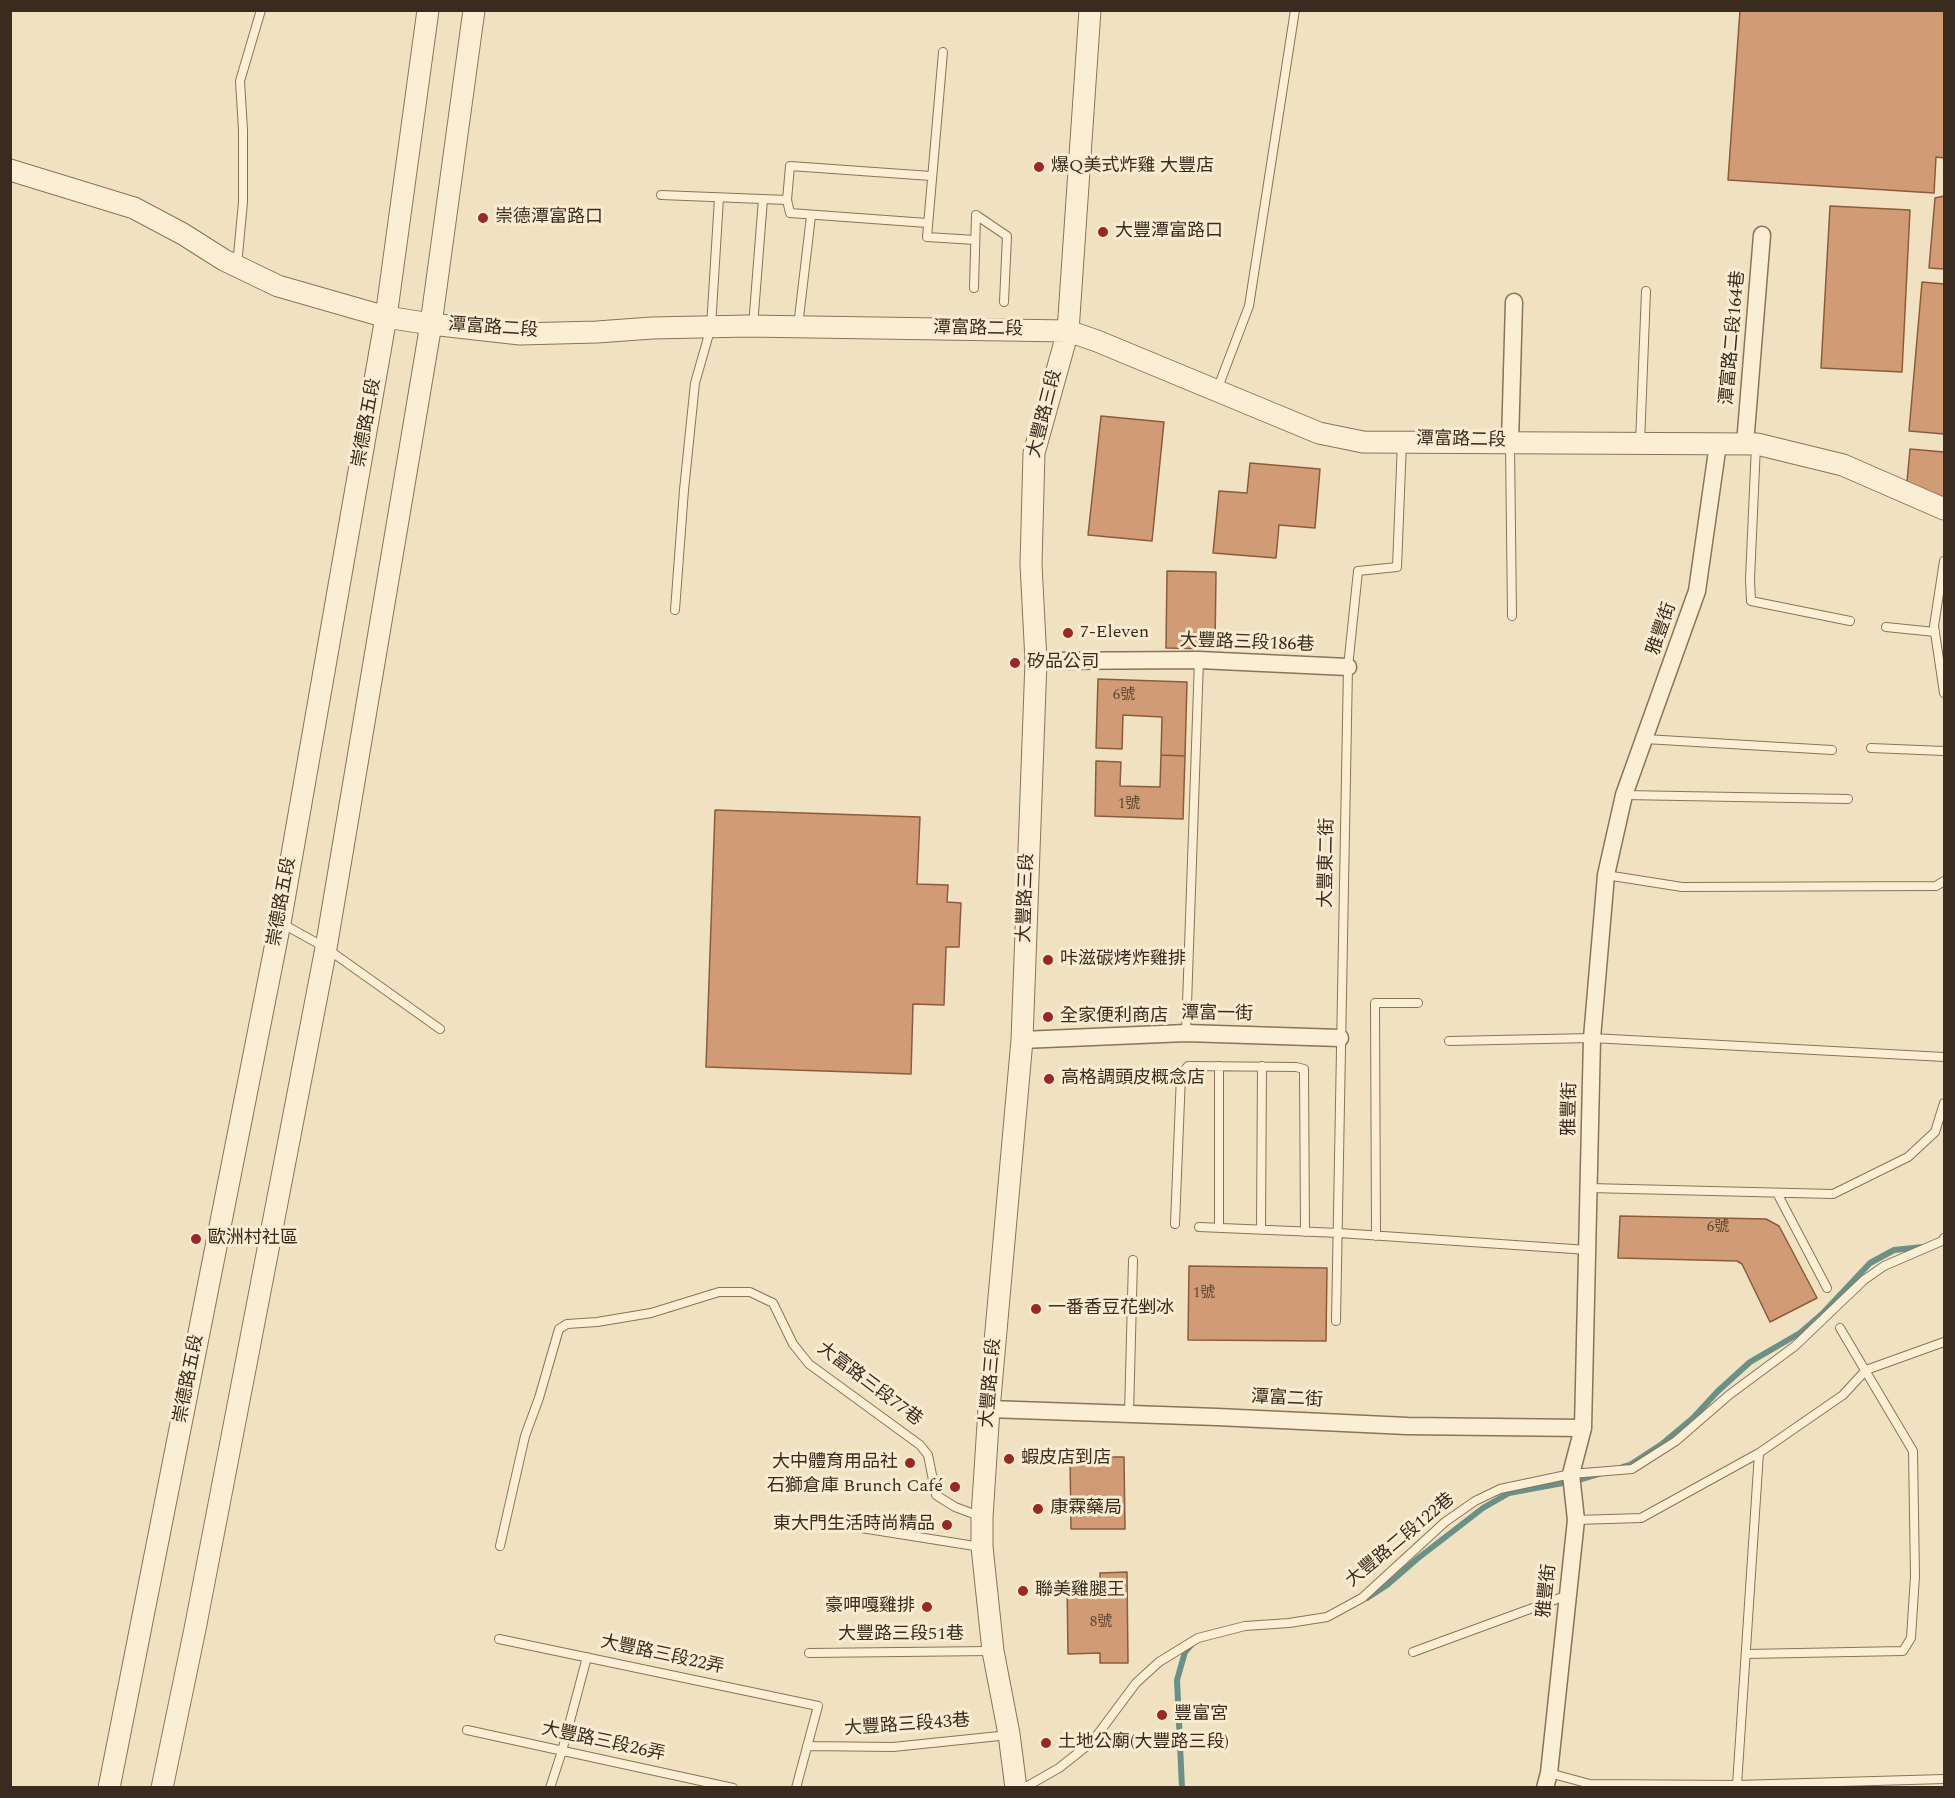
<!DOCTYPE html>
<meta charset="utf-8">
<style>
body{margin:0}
#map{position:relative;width:1955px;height:1798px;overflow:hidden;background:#f0e2c1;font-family:Spectral,serif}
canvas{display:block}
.frame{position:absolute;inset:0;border:12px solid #392b1d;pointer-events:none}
</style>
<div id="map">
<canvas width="1955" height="1798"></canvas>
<div class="frame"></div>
</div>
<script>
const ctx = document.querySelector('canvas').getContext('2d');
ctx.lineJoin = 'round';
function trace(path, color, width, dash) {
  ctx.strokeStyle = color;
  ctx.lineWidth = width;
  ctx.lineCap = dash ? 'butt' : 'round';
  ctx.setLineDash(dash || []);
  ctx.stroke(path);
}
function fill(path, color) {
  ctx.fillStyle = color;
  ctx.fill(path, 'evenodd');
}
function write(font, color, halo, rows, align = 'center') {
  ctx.font = font + ' Spectral,"Noto Sans TC",serif';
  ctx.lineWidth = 6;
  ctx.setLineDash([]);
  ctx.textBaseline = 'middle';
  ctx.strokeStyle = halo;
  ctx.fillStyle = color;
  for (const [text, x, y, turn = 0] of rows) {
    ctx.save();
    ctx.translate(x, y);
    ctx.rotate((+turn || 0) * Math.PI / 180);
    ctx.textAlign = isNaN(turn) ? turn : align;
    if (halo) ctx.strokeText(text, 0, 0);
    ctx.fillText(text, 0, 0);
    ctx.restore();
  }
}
trace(new Path2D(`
 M1623,1467L1630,1465L1662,1444L1693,1418L1718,1391L1750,1362L1800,1333L1822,1314L1870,1263L1894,1250L1923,1247
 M1367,1598L1387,1585L1417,1559L1483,1508L1509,1493L1579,1480L1599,1474
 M1182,1788L1177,1680L1185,1652L1192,1644`), '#6a9187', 6);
const building = new Path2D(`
 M1740,10H1944V158L1936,157L1934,193L1728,180Z
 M1944,196V269L1929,268L1935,198Z
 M1830,206L1910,210L1902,372L1821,368Z
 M1922,282L1944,284V434L1909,431Z
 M1101,416L1164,422L1152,541L1088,535Z
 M1910,449L1944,452V506L1906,492Z
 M1250,463L1320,469L1315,528L1279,525L1276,558L1213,553L1219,491L1247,493Z
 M1167,571L1216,572L1215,649L1166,648Z
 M1098,679L1187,682L1185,756L1161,755L1162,717L1123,715L1122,749L1096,748Z
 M1161,755L1185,756L1183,819L1095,816L1096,761L1121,762L1120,786L1160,787Z
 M715,810L920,817L917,884L948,885L947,902L961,903L959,947H946L944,1005L913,1004L911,1074L706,1067Z
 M1620,1216L1766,1219L1779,1226L1817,1298L1770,1322L1742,1264L1737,1261L1618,1258Z
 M1189,1266L1327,1268L1326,1341L1188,1340Z
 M1070,1457H1124L1125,1529H1071Z
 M1127,1572L1128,1663H1100V1653L1068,1654L1067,1582H1100V1573Z`);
fill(building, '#d09b75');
trace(building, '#8b5c3c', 1.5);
const service = new Path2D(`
 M943,52L927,237L975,240
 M661,195L787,200
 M976,215L1007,236L1004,302
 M927,223L790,213L787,200L790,166L931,176
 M237,266L243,202V130L240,81L261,10
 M974,288L976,215
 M753,326L763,199
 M798,326L811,216
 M1217,390L1249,306L1295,10
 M1510,443L1512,616
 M1640,443L1646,291
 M1756,445L1750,579L1751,601L1850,621
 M1944,561L1934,626L1944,693
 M675,610L684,490L695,383L711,327L719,198
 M1886,627L1935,632
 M1645,739L1832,750
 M1871,748L1944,751
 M1624,795L1848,799
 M1606,875L1682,887L1936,886L1944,881
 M281,923L326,948L440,1029
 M1186,1033L1199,660
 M1449,1041L1592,1038L1944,1057
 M1219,1066V1228
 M1589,1188L1833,1194L1908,1157L1935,1132L1944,1103
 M1777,1193L1827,1288
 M1175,1224L1181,1075L1188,1066L1296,1067L1304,1069L1305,1232
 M1199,1227L1339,1233L1588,1250
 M1261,1230L1262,1066
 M1376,1236L1375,1003H1418
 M1336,1321L1348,667L1358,571L1397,567L1402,442
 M1129,1414L1133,1260
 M1576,1520L1641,1518L1759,1453L1843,1395L1866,1370L1944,1342
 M830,1523L981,1547
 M500,1546L525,1436L539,1398L559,1329L567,1324L597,1322L651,1313L719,1292H750L773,1303L793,1344L809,1364L920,1445L928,1455L936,1495L955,1507L982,1517
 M499,1639L818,1706L796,1788
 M1413,1652L1568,1595
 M809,1653L991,1651
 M1746,1654L1903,1651L1911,1638L1915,1576L1913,1451L1840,1328
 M467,1730L733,1788
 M807,1746L893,1747L1009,1735
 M1549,1773L1590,1784L1737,1785L1944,1779
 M1737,1785L1759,1453
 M550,1788L562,1751L587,1657
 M1024,1788L1059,1768L1092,1742L1136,1683L1159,1662L1198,1638L1245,1626L1289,1623L1327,1617L1362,1598L1445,1522L1475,1501L1500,1489L1571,1474L1632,1469L1676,1441L1729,1395L1795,1346L1864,1280L1884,1266L1942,1241L1944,1238`);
const minor = new Path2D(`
 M1510,442L1514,302
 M1745,444L1762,235
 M1036,661L1199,660L1348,667
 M1022,1040L1186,1033L1340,1038
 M989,1409L1217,1417L1407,1426L1583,1428
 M1545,1788L1549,1773L1576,1520L1571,1474L1583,1428L1592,1038L1606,875L1624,795L1697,591L1718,444`);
const tertiary = new Path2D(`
 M10,170L134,208L183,234L224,260L278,286L386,317L431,324L520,334L597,332L652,328L748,326L1068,331L1097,341L1319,433L1363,442L1757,444L1843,465L1944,509
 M109,1788L280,923L386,317L428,10
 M162,1788L195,1629L326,948L431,324L474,10
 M1016,1788L1009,1734L993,1651L982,1547V1517L989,1409L1022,1040L1036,661L1031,564L1034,453L1068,331L1090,10`);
trace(service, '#8a7358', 10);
trace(minor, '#8a7358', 19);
trace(tertiary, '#8a7358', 23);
trace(service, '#faefd5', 8);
trace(minor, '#faefd5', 16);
trace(tertiary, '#faefd5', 21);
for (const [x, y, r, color] of [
 [1039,167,6,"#9c2525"],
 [483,218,6,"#9c2525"],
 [1103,232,6,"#9c2525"],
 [1068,633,6,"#9c2525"],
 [1015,663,6,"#9c2525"],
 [1048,960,6,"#9c2525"],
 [1048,1017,6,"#9c2525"],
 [1049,1079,6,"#9c2525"],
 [196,1239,6,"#9c2525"],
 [1036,1309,6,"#9c2525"],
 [1009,1459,6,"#9c2525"],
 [910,1463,6,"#9c2525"],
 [955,1487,6,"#9c2525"],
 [1038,1509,6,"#9c2525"],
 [947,1525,6,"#9c2525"],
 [1023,1591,6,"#9c2525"],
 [927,1607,6,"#9c2525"],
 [1162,1715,6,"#9c2525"],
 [1046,1743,6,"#9c2525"]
]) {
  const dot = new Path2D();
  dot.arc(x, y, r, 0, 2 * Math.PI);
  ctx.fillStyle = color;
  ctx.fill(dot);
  trace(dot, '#f7ecd1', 2);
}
write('15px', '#5f4733', null, [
 ["6號",1124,696],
 ["1號",1129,805],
 ["6號",1718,1228],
 ["1號",1204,1294],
 ["8號",1101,1623]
]);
write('18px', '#392b1d', '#f7ecd1', [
 ["爆Q美式炸雞 大豐店",1051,167],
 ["崇德潭富路口",495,218],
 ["大豐潭富路口",1115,232],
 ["7-Eleven",1080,633],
 ["矽品公司",1027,663],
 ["咔滋碳烤炸雞排",1060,960],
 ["全家便利商店",1060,1017],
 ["高格調頭皮概念店",1061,1079],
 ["歐洲村社區",208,1239],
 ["一番香豆花剉冰",1048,1309],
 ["蝦皮店到店",1021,1459],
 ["大中體育用品社",898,1463,"right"],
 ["石獅倉庫 Brunch Café",943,1487,"right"],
 ["康霖藥局",1050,1509],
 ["東大門生活時尚精品",935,1525,"right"],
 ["聯美雞腿王",1035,1591],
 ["豪呷嘎雞排",915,1607,"right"],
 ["豐富宮",1174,1715],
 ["土地公廟(大豐路三段)",1058,1743]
], 'left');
write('18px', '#392b1d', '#f7ecd1', [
 ["潭富路二段",493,329,4],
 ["潭富路二段",978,330,1],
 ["潭富路二段164巷",1734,338,-85],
 ["大豐路三段",1046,414,-76],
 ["崇德路五段",368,423,-80],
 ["潭富路二段",1461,441,1],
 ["雅豐街",1663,629,-71],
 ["大豐路三段186巷",1247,644,2],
 ["大豐東二街",1328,863,-89],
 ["大豐路三段",1027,898,-88],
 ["崇德路五段",283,902,-80],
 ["潭富一街",1217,1015,1],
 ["雅豐街",1571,1109,-89],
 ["崇德路五段",190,1379,-79],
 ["大豐路三段",992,1383,-85],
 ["大富路三段77巷",869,1385,37],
 ["潭富二街",1287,1400,3],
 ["大豐路二段122巷",1401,1541,-40],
 ["雅豐街",1548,1591,-84],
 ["大豐路三段51巷",901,1635],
 ["大豐路三段22弄",662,1656,12],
 ["大豐路三段43巷",907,1726,-4],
 ["大豐路三段26弄",603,1743,12]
]);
</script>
